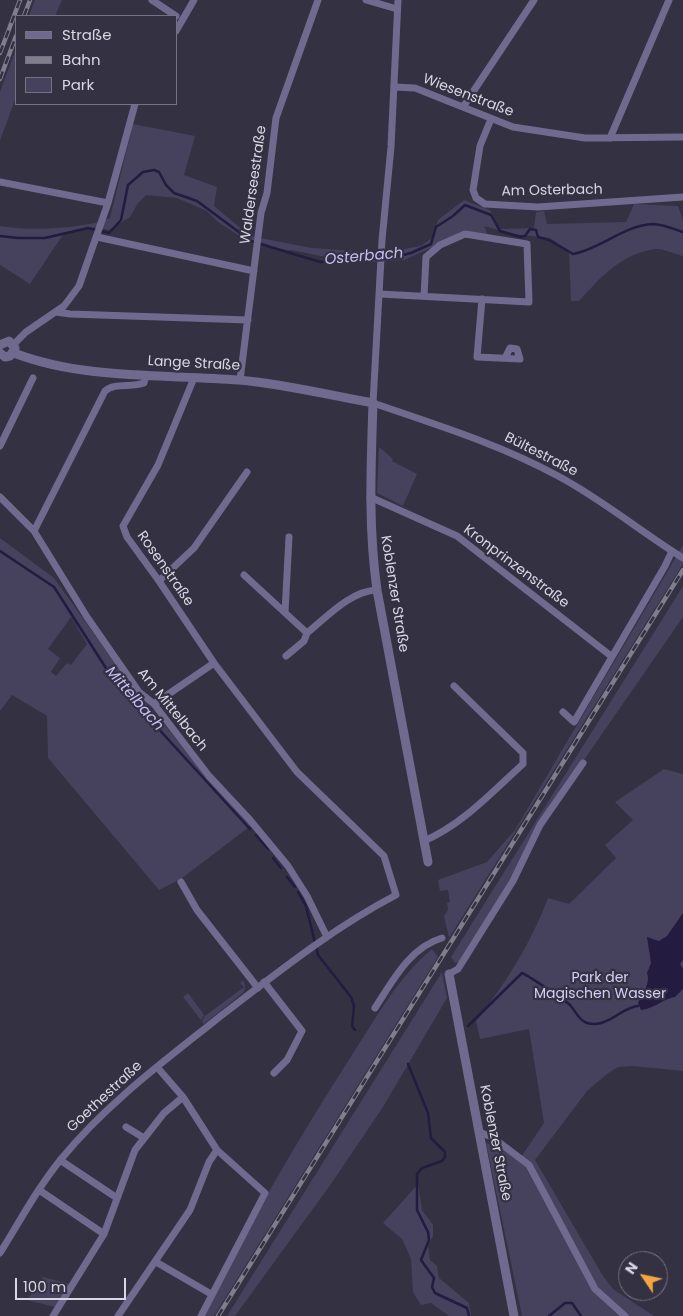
<!DOCTYPE html>
<meta charset="utf-8">
<style>
body{margin:0}
#map{position:relative;width:683px;height:1316px;overflow:hidden;background:#333142;font-family:Poppins,sans-serif}
canvas{display:block}
.legend{position:absolute;left:15px;top:15px;width:162px;height:90px;box-sizing:border-box;background:#333142;border:1px solid #757382;margin:0;padding:6px 9px;list-style:none;font-size:15px;color:#d9d7e3}
.legend li{display:flex;align-items:center;gap:10px;height:25px}
.legend b{width:25px;border:1px solid #757382}
.north{position:absolute;left:618px;top:1251px;width:50px;height:50px;box-sizing:border-box;background:#333142;border:1px solid #757382;border-radius:50%;rotate:304deg;font-size:14px;font-weight:700;line-height:20px;text-align:center;color:#d9d7e3}
.north::after{content:'';display:block;margin:auto;width:18px;height:22px;background:#f2a541;clip-path:polygon(50% 0,100% 100%,50% 72%,0 100%)}
.scale{position:absolute;left:15px;top:1278px;width:111px;height:22px;box-sizing:border-box;border:2px solid #d9d7e3;border-top:0;padding-left:6px;font-size:15px;line-height:18px;white-space:nowrap;color:#d9d7e3;-webkit-text-stroke:4px #333142;paint-order:stroke}
</style>
<div id="map">
<canvas width="683" height="1316"></canvas>
<ul class="legend">
<li><b style="height:6px;background:#706a8f"></b>Straße</li>
<li><b style="height:6px;background:#807e8d"></b>Bahn</li>
<li><b style="height:14px;background:#46415d"></b>Park</li>
</ul>
<div class="north">N</div>
<div class="scale">100 m</div>
</div>
<script>
const ctx = document.querySelector('canvas').getContext('2d');
ctx.lineJoin = 'round';
function fill(path, color) {
  ctx.fillStyle = color;
  ctx.fill(path, 'evenodd');
}
function trace(path, color, width, dash) {
  ctx.strokeStyle = color;
  ctx.lineWidth = width;
  ctx.lineCap = dash ? 'butt' : 'round';
  ctx.setLineDash(dash || []);
  ctx.stroke(path);
}
function write(font, color, halo, rows, align = 'center') {
  ctx.font = font + ' Poppins,sans-serif';
  ctx.lineWidth = 4.5;
  ctx.setLineDash([]);
  ctx.textBaseline = 'middle';
  ctx.strokeStyle = halo;
  ctx.fillStyle = color;
  for (const [text, x, y, turn = 0] of rows) {
    ctx.save();
    ctx.translate(x, y);
    ctx.rotate((+turn || 0) * Math.PI / 180);
    ctx.textAlign = isNaN(turn) ? turn : align;
    if (halo) ctx.strokeText(text, 0, 0);
    ctx.fillText(text, 0, 0);
    ctx.restore();
  }
}
fill(new Path2D(`
 M35,0H62L55,16H29Z
 M16,49V97L0,141V92Z
 M133,124L195,136L184,175L217,187L214,206L250,236L312,248L382,253L421,246L433,237L438,220L464,200L490,210L500,229L534,228L536,212L544,211L547,224L626,222L634,204L678,206L683,221V256C675,254 664,249 656,249C622,253 601,277 579,301H571L569,251L550,238L512,234L484,226L488,235L466,232L404,260L355,263L291,250L283,252L271,247L249,242L218,222L207,211L177,198L146,195L138,203L130,217L109,230L97,227L64,233L30,284L0,265V226C27,231 85,229 110,218Z
 M379,447L393,459L392,461L417,474L403,506L377,493Z
 M0,538L54,578L137,694L150,707L207,777L253,824L181,879L159,890L48,758L47,716L12,695L0,711ZM71,617L87,644L71,665L67,663L56,676L51,672L60,658L48,649Z
 M683,545V564L449,938L444,916L448,910L447,903L450,902L448,890L440,891L438,880L487,862L515,830Z
 M683,586V617L584,760L461,961L455,963L451,957Z
 M664,769L683,774V1071L633,1066L618,1067L607,1074L587,1091L535,1160L603,1276L613,1289L654,1316H522L486,1143L508,1149L521,1157L544,1123L529,1029L480,1039L476,1021C506,983 531,943 548,898L569,904L616,858L605,845L633,820L615,802Z
 M432,949L438,957L214,1316H204C246,1227 297,1141 350,1058C375,1020 397,978 432,949Z
 M442,972L447,998L383,1107L331,1184L235,1316H227Z
 M243,980L245,985L244,992L204,1024L202,1021L205,1016L244,987L240,983Z
 M188,993L204,1015L201,1020L183,997Z
 M418,1184L422,1210L433,1225V1236L428,1246L430,1260L437,1266L439,1278L469,1303L471,1316H449L431,1303L421,1305L413,1292L411,1259L402,1239L383,1223Z
 M43,1277L70,1284L55,1307L27,1300Z`), '#46415d');
fill(new Path2D(`
 M683,913V960L680,964L683,969V989L675,997C662,999 654,1009 641,1010L638,1003C642,994 651,983 647,973L651,963L647,937L659,941L667,936Z`), '#241b41');
trace(new Path2D(`
 M0,236L18,238H45L88,228L109,233L121,220L128,185L143,172L154,170L159,172L166,185L174,193L197,201L251,241L320,262L391,258L411,253L431,244L436,227L453,216L465,205L491,215L500,231L521,237L525,236L530,229L536,230L538,237L549,240L573,254C600,249 625,225 653,224C662,224 674,229 683,232
 M0,551L54,587L113,679L250,829
 M256,835L268,849
 M273,858L281,868
 M287,877L295,887
 M298,892L306,906L318,955L351,997L354,1006L352,1026L355,1030
 M468,1026L522,973C526,974 566,1001 570,1005C578,1014 580,1025 596,1024C612,1023 623,1007 638,1006
 M408,1064L428,1113L431,1138L445,1152V1157L442,1161L422,1168L417,1174V1210L428,1232L429,1240L421,1260L434,1278L432,1287L435,1293L467,1308L469,1316
 M549,1316L565,1303H572L581,1316`), '#241b41', 2.5);
trace(new Path2D(`
 M152,0L176,16
 M366,0L397,9
 M398,0L391,147L382,240L373,403C437,425 499,444 558,476C603,500 641,532 683,558
 M176,31L194,0
 M394,87L415,88L513,127L585,138L683,137
 M463,107L534,0
 M491,119L480,146L473,190L476,198L485,204L538,207L683,197
 M610,138L669,0
 M0,182L108,203
 M97,237L254,271
 M380,294L529,302L527,244L465,234L440,245L426,257L424,296
 M482,299L477,357L520,359L517,349L510,348L505,358
 M56,312L70,314L248,320
 M14,344L26,332L64,306L79,286L108,203L135,104
 M240,380L261,213L267,193L276,118L318,0
 M0,446L33,378
 M0,497L34,531L87,617L139,692L154,704L209,776L250,820L288,866L307,896L327,937
 M370,497L457,536L611,656
 M34,531L105,391C115,382 131,388 144,383L146,375
 M244,575L307,633
 M159,581L194,548L247,472
 M285,612L289,537
 M286,656L304,641L307,633C327,617 350,591 377,590
 M154,704L214,663
 M563,712L574,722L665,566L672,551
 M424,841C462,825 492,792 523,764V753L454,686
 M181,882L197,910L258,988
 M449,974L458,969L513,881L540,825L583,763
 M264,982L302,1031L287,1060L274,1073
 M375,1008C392,982 410,947 442,938
 M157,1067L183,1097L217,1150L265,1193L201,1316
 M126,1127L144,1138
 M479,1132L492,1137L529,1165L595,1289L625,1316
 M60,1160L117,1198
 M39,1190L104,1234
 M0,1253C20,1221 38,1187 62,1158C108,1102 166,1060 222,1015C278,972 333,928 396,895L384,856L297,772L214,663L159,581L127,537L123,526L158,465L194,378
 M156,1262L211,1294
 M53,1316L104,1234L135,1150L164,1113L183,1097
 M118,1316L190,1210L209,1162L217,1150`), '#706a8f', 7);
trace(new Path2D(`
 M0,345L9,341L15,348L10,356L5,357L0,353
 M14,353C84,380 165,374 239,380C284,384 329,395 373,403C371,466 368,527 377,590L428,862
 M449,974L514,1316`), '#706a8f', 9);
const rail = new Path2D(`
 M24,16L30,0
 M0,53L20,0
 M0,79L16,36
 M218,1316L683,570`);
trace(rail, '#807e8d', 4.5);
trace(rail, '#333142', 2.5, [8]);
write('14px', '#d9d7e3', '#333142', [
 ["Wiesenstraße",468,96,21],
 ["Walderseestraße",254,185,-82],
 ["Am Osterbach",552,191,-1],
 ["Lange Straße",194,364,3],
 ["Bültestraße",541,455,27],
 ["Kronprinzenstraße",516,567,37],
 ["Rosenstraße",165,569,55],
 ["Koblenzer Straße",394,594,81],
 ["Am Mittelbach",172,710,51],
 ["Goethestraße",105,1097,-43],
 ["Koblenzer Straße",495,1143,79]
]);
write('14px', '#d4cef8', '#333142', [
 ["Park der",600,978],
 ["Magischen Wasser",600,994]
]);
write('italic 15px', '#c7bef6', '#333142', [
 ["Osterbach",364,257,-5],
 ["Mittelbach",134,699,49]
]);
</script>
